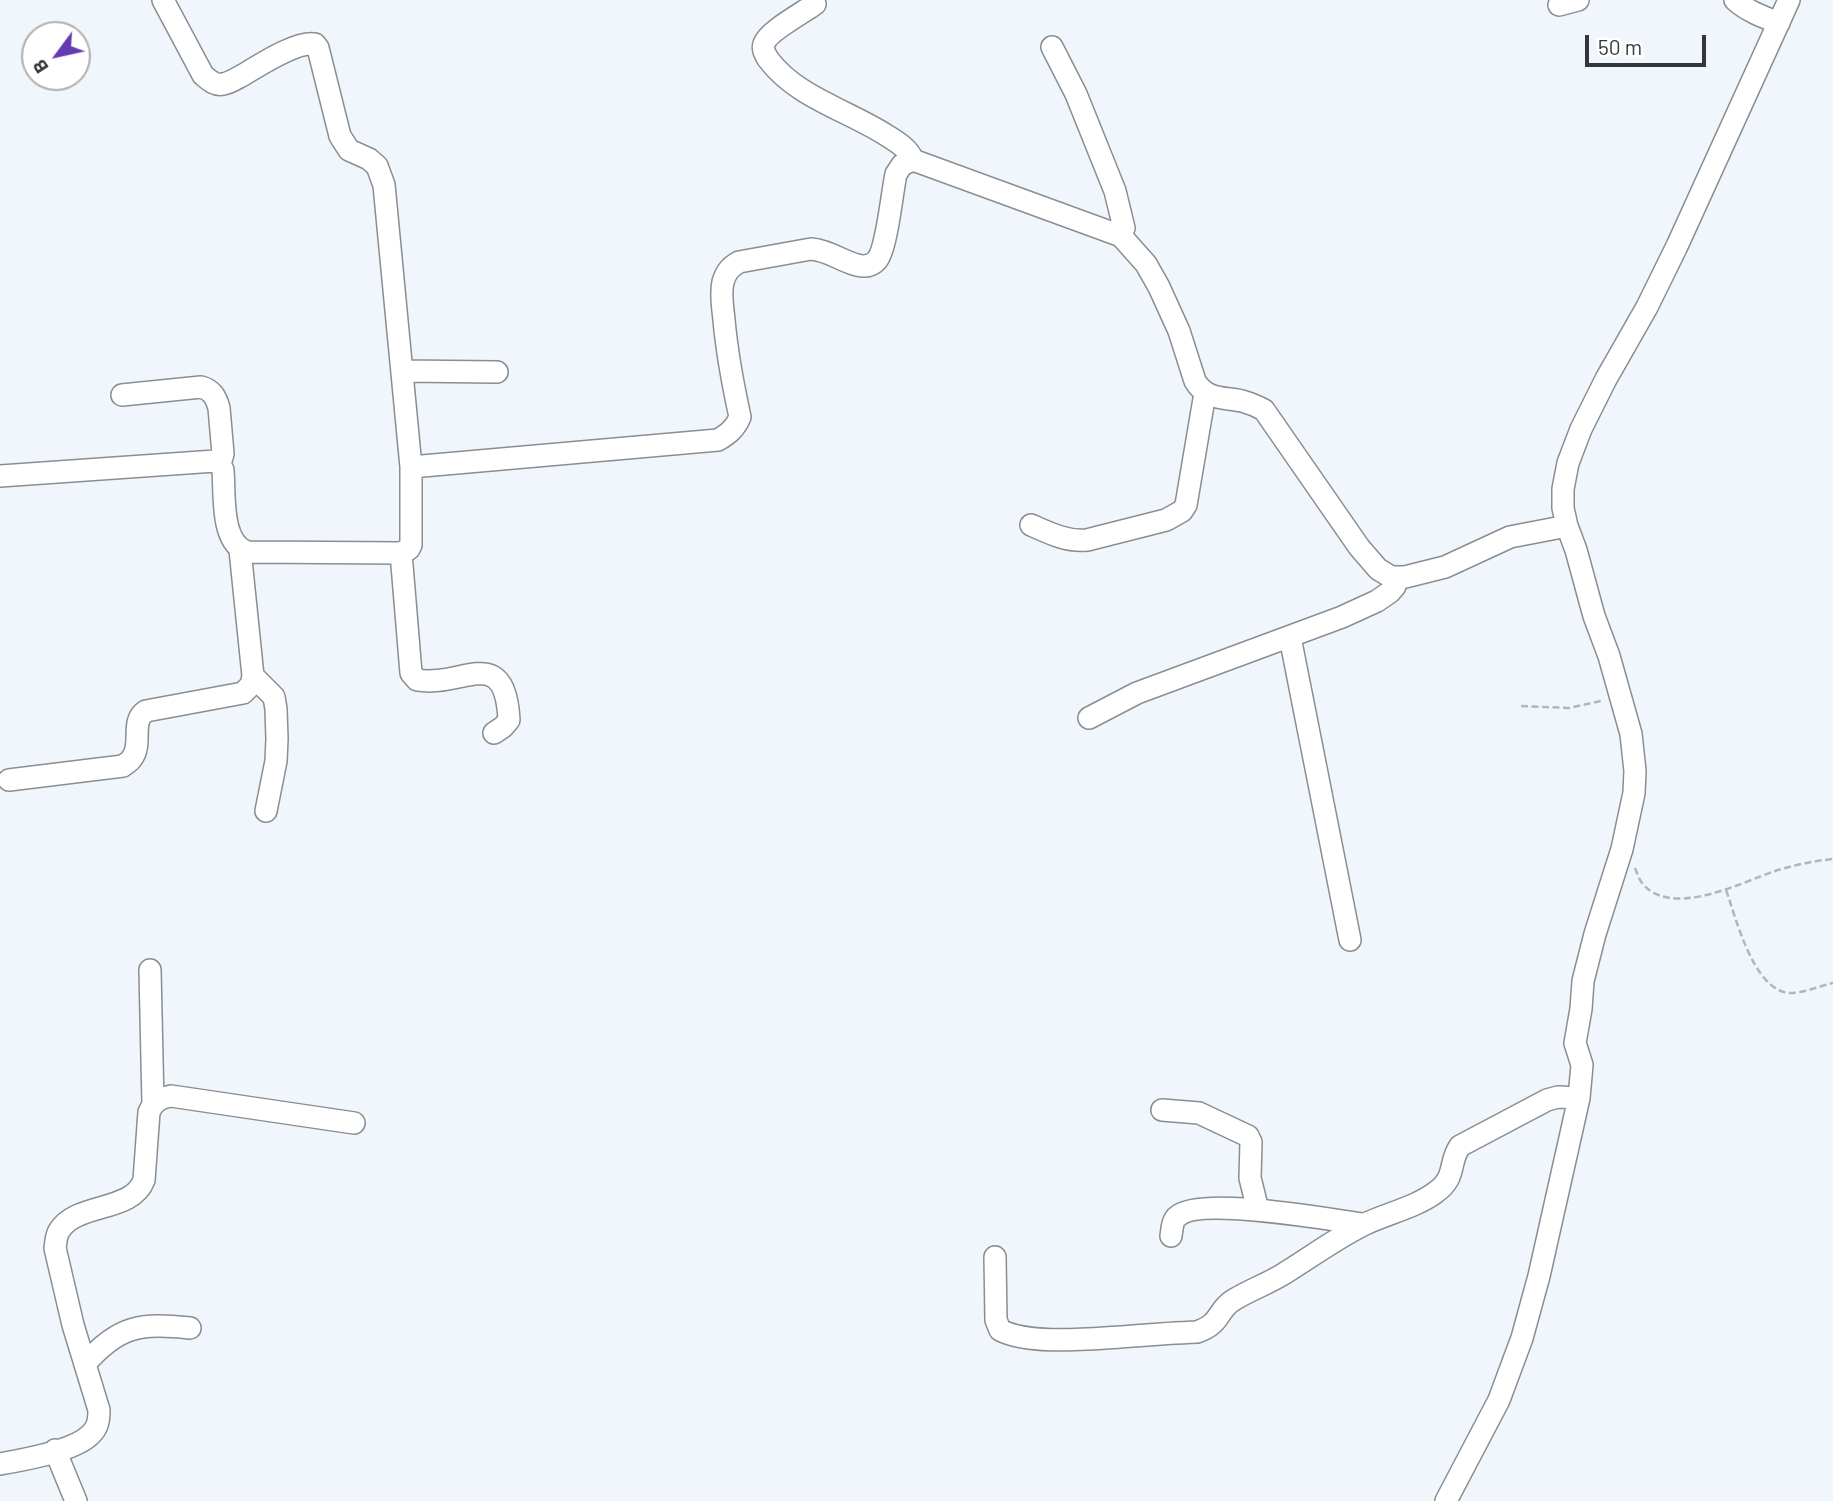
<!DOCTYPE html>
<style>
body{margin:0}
#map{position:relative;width:1833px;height:1501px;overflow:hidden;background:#f0f6fb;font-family:Barlow,sans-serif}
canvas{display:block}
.north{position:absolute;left:21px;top:21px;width:70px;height:70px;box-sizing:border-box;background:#fff;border:2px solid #aeafb0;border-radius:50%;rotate:237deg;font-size:19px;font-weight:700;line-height:28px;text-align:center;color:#343739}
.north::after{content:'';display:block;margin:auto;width:24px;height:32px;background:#663ab1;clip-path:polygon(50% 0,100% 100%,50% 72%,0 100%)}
.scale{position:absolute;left:1585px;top:35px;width:121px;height:32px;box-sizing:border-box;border:4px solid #343739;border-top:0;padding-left:9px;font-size:21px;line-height:24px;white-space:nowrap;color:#343739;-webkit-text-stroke:5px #fff;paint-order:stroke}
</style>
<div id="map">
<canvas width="1833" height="1501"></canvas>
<div class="north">B</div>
<div class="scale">50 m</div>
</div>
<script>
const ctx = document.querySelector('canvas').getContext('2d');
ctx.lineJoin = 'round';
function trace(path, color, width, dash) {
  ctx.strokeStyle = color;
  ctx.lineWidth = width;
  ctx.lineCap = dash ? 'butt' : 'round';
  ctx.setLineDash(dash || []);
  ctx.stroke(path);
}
const minor = new Path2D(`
 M1735,0C1747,11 1763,17 1779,23
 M815,4C804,12 767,32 764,44C762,49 765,54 768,59C796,97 847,110 886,135C897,142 908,148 913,160
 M1559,5L1578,0
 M1052,47L1076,94L1115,191L1124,228L1121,236
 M402,371L497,372
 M122,395L201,387C212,390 216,397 219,408L223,454L220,464
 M411,467L718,440C728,434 735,429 740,417C733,385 727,353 724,320C723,308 720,295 723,282C726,272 730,267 739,262L811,249C828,250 841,261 857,265C865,267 872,266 877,260C887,248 892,192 896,174L902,165L913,160L1121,236L1146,264L1159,287L1179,331L1195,381C1206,400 1223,397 1242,401C1249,403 1257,406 1264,410L1359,547L1378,569L1391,577H1405L1445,567L1510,537L1567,526
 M0,476L215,461L220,464L223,470C225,494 220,544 248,552L401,553L409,549L411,545V467L384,185L377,166L369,159L349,150L340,136L318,48L315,44C296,41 260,65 243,75C237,78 230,83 223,84C215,86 209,80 203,75L163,0
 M1031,525C1049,533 1067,542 1087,540L1166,520L1182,511L1186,505L1205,393
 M401,553L411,673L417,680C462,688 505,642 509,720L503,727L494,733
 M1290,637L1350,940
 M253,676L274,697L276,709L277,739L276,761L266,811
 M1089,718L1137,693L1342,617L1377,601L1390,592L1395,586L1397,578
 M9,780L123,766C126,763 130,762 132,758C143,744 130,721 146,711L243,693L251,685L253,676L240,550
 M150,970L153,1104
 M1162,1110L1199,1113L1248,1136L1251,1142L1250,1178L1258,1210
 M1171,1236C1172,1230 1172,1220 1178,1216C1201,1196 1330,1220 1363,1224
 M995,1257L996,1320L1000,1330C1029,1345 1087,1339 1120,1337C1146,1335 1171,1333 1197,1332C1221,1324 1217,1311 1232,1301C1249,1290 1268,1284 1285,1273C1311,1257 1335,1239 1363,1225C1385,1214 1417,1207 1436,1192C1457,1177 1448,1163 1460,1146L1547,1100L1558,1097L1579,1098
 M85,1364C119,1325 141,1323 190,1328
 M55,1450L76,1501
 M0,1464C23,1460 74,1451 90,1435C98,1428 99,1420 99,1410L73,1325L55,1248C56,1242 56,1236 59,1231C76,1202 132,1213 144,1180L149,1112C154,1101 160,1098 171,1096L354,1123
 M1446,1501L1499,1400L1522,1338L1539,1276L1579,1098L1582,1065L1575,1043L1581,1009L1583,981L1595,934L1622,849L1634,793L1635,771L1631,734L1609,656L1594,616L1576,550L1567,526L1563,508V489L1568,463L1581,429L1606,379L1647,307L1677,246L1789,0`);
trace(minor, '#888e92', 24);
trace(new Path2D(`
 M1521,706L1569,708L1601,701
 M1635,868C1637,873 1639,879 1642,883C1671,919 1740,883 1775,871C1794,865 1813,861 1833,859
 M1726,890C1736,917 1753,991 1790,993C1804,993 1820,986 1833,983`), '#b1b6ba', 2.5, [7, 3.5]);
trace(minor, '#fff', 21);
</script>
